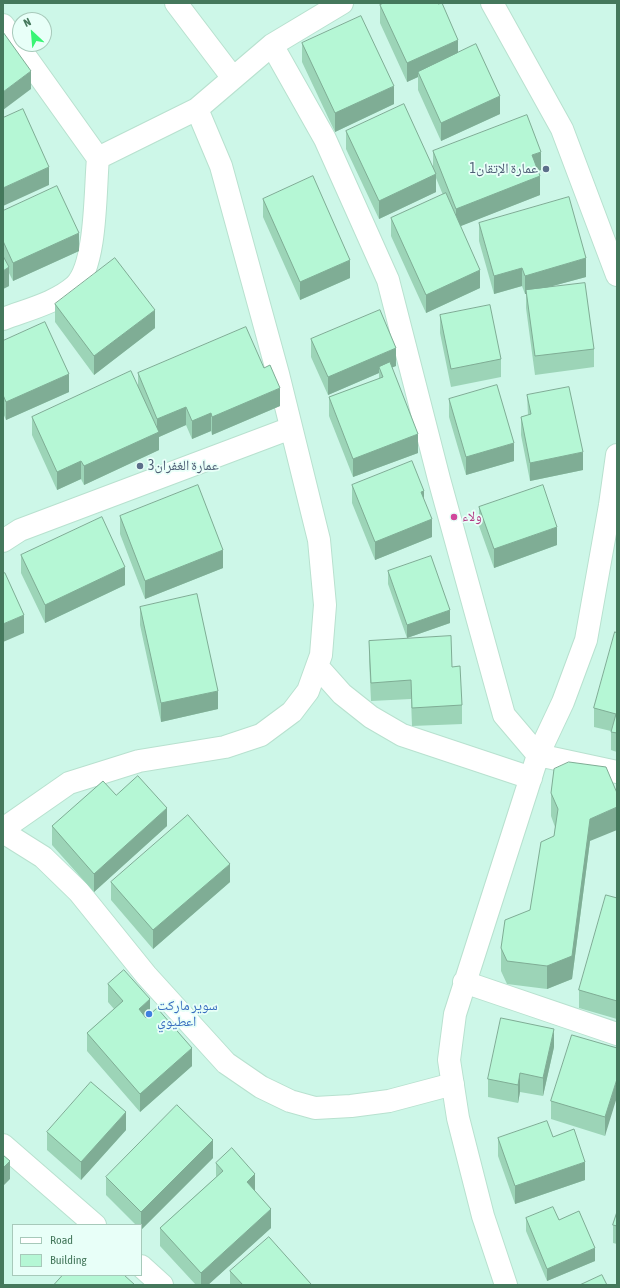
<!DOCTYPE html>
<meta charset="utf-8">
<style>
body{margin:0}
#map{position:relative;width:620px;height:1288px;overflow:hidden;background:#e0fff5;font-family:"Asap Condensed",sans-serif}
canvas{display:block}
.frame{position:absolute;inset:0;border:4px solid #45785c;pointer-events:none}
.legend{position:absolute;left:12px;top:1224px;width:130px;height:52px;box-sizing:border-box;background:#e8fff8;border:1px solid #a7c9ba;margin:0;padding:5px 7px;list-style:none;font-size:12px;color:#45785c}
.legend li{display:flex;align-items:center;gap:8px;height:20px}
.legend b{width:20px;border:1px solid #a7c9ba}
.north{position:absolute;left:12px;top:12px;width:40px;height:40px;box-sizing:border-box;background:#e8fff8;border:1px solid #a7c9ba;border-radius:50%;rotate:334deg;font-size:11px;font-weight:700;line-height:16px;text-align:center;color:#45785c}
.north::after{content:'';display:block;margin:auto;width:14px;height:18px;background:#38f574;clip-path:polygon(50% 0,100% 100%,50% 72%,0 100%)}
</style>
<div id="map">
<canvas width="620" height="1288"></canvas>
<div class="frame"></div>
<ul class="legend">
<li><b style="height:5px;background:#fff"></b>Road</li>
<li><b style="height:11px;background:#b5f7d5"></b>Building</li>
</ul>
<div class="north">N</div>
</div>
<script>
const ctx = document.querySelector('canvas').getContext('2d');
ctx.lineJoin = 'round';
function fill(path, color) {
  ctx.fillStyle = color;
  ctx.fill(path, 'evenodd');
}
function trace(path, color, width, dash) {
  ctx.strokeStyle = color;
  ctx.lineWidth = width;
  ctx.lineCap = dash ? 'butt' : 'round';
  ctx.setLineDash(dash || []);
  ctx.stroke(path);
}
function write(font, color, halo, rows, align = 'center') {
  ctx.font = font + ' "Asap Condensed","Noto Naskh Arabic",sans-serif';
  ctx.lineWidth = 3.5;
  ctx.setLineDash([]);
  ctx.textBaseline = 'middle';
  ctx.strokeStyle = halo;
  ctx.fillStyle = color;
  for (const [text, x, y, turn = 0] of rows) {
    ctx.save();
    ctx.translate(x, y);
    ctx.rotate((+turn || 0) * Math.PI / 180);
    ctx.textAlign = isNaN(turn) ? turn : align;
    if (halo) ctx.strokeText(text, 0, 0);
    ctx.fillText(text, 0, 0);
    ctx.restore();
  }
}
fill(new Path2D(`
 M3,3H617V1285H3ZM20,20H44V44H20ZM13,1225H141V1275H13Z`), '#cdf7e8');
const minor = new Path2D(`
 M176,3L233,78
 M492,3L562,129L617,275
 M3,25L98,158
 M272,45L325,139L388,280L439,479L504,715L538,755L617,772
 M3,319C26,310 56,303 75,286C97,265 95,188 98,158L197,109L272,45L342,3
 M3,541L20,530L291,428
 M317,666L342,694L371,717L402,735L531,778
 M3,829L69,783L139,761L225,747L261,735L292,712L308,691L321,655L325,605L319,540L278,374L221,166L197,109
 M3,832L43,857L79,892L146,975L226,1063L261,1087L290,1101L315,1108L351,1106L389,1101L453,1084
 M464,982L617,1034
 M3,1145L95,1225
 M141,1266L162,1285
 M506,1285L483,1216L458,1118L449,1060L455,1014L538,755L563,702L586,640L610,505L617,455`);
trace(minor, '#b8e1cf', 24);
trace(minor, '#fff', 22);
fill(new Path2D(`
 M380,5L458,53L500,114L441,141L418,90V77L407,82L380,23Z
 M302,43L394,104L335,132L302,62Z
 M346,131L433,166V151L541,170L538,171L540,195L460,226L480,288L426,313L391,236V218L443,195L436,178V192L379,219L346,149Z
 M263,199L350,278L300,300L263,217Z
 M3,211L79,251L13,281L9,273V286L3,289Z
 M479,223L586,277L548,287L594,349V367L535,375L526,308V294H525L522,286L494,294L479,241Z
 M55,304L155,328L94,375L55,322Z
 M440,315L501,359V377L451,387L440,333Z
 M311,339L396,366L392,367L418,453L353,477L329,416V397L379,379V373L328,395L311,357Z
 M3,341L69,392L6,420L3,413Z
 M138,373L280,406L212,435L211,431L192,439L186,425L159,437V450L84,485L81,479L57,490L32,435V417L138,386Z
 M527,395L583,470L530,481L521,435V417L528,415Z
 M449,399L514,461L466,475L449,417Z
 M352,485L424,500L432,537L375,560L352,503Z
 M479,507L557,545L494,568L479,526Z
 M120,516L223,568L145,599L120,534Z
 M21,555L125,585L45,623L21,573Z
 M388,571L450,623L407,638L388,584Z
 M140,607L218,709L161,722L140,625Z
 M617,633V752L611,750V731L594,727V708Z
 M369,641L452,667L462,705V724L412,726L411,699L371,701L369,659Z
 M551,793L590,841L572,979L547,989L507,984L501,971V948L530,910L554,836L555,827L551,816Z
 M116,795L167,826L94,892L52,845V826Z
 M111,882H230L153,949L111,900Z
 M617,898V1019L579,1008V990Z
 M108,984L150,1014L192,1066L140,1112L87,1051V1033L114,1009L108,1002Z
 M554,1047L543,1096L520,1092L518,1103L488,1097V1079Z
 M617,1048L605,1136L551,1119V1101Z
 M126,1130L81,1180L47,1150V1132Z
 M553,1137L585,1180L515,1204L498,1156V1138Z
 M213,1158L141,1230V1225H136L106,1195V1177Z
 M216,1163L255,1192L271,1228L208,1285H196L160,1246V1228L216,1177Z
 M617,1189V1210H616V1192Z
 M617,1212V1244L613,1243V1225Z
 M526,1218L559,1220L595,1261L547,1281L526,1231Z
 M230,1271L311,1285H230Z`), '#9cd4b7');
fill(new Path2D(`
 M458,40V58L418,72V77L407,82V63Z
 M31,71V89L3,110V92Z
 M394,86V104L335,132V113Z
 M500,96V114L441,141V123Z
 M541,152V170L532,173V155Z
 M49,167V185L3,206V188Z
 M436,174V192L379,219V201Z
 M540,176V195L456,228V209Z
 M79,233V251L13,281V263Z
 M586,258V277L527,293L526,290V294H525V276Z
 M350,260V278L300,300V282Z
 M9,267V286L3,289V271Z
 M522,268V286L494,294V276Z
 M480,270V288L426,313V295Z
 M155,310V328L94,375V356Z
 M396,348V366L381,372L379,367V373L328,395V377Z
 M69,374V392L6,420V402Z
 M280,388V406L212,435V417Z
 M186,407V425L159,437V450L84,485V466L157,433V419Z
 M211,413V431L192,439V421Z
 M418,434V453L353,477V459Z
 M514,443V461L466,475V457Z
 M583,452V470L530,481V463Z
 M81,461V479L57,490V472Z
 M424,491V509L421,492Z
 M432,519V537L375,560V542Z
 M557,527V545L494,568V549Z
 M223,550V568L145,599V581Z
 M125,567V585L45,623V605Z
 M450,610V623L407,638V625Z
 M24,615V633L3,642V624Z
 M218,691V709L161,722V703Z
 M617,807V830L590,841L572,979L547,989V966L590,819Z
 M167,808V826L94,892V874Z
 M230,864V882L153,949V930Z
 M150,999V1018L139,1027V1009Z
 M554,1029V1047L543,1096V1078Z
 M192,1048V1066L140,1112V1094Z
 M520,1073V1092L518,1103V1085Z
 M617,1079V1097L605,1136V1117Z
 M126,1112V1130L81,1180V1162Z
 M213,1140V1158L141,1230V1212Z
 M10,1161V1179L3,1186V1168Z
 M585,1162V1180L515,1204V1186Z
 M255,1174V1192L247,1182Z
 M271,1209V1228L208,1285H201V1273Z
 M595,1248V1261L547,1281V1269Z`), '#7fad95');
const building = new Path2D(`
 M384,3H438V4L442,3L458,40L407,63L380,5Z
 M361,16L394,86L335,113L302,43Z
 M3,32L31,71L3,92Z
 M476,44L500,96L441,123L418,72Z
 M404,104L436,174L379,201L346,131Z
 M23,109L49,167L3,188V118Z
 M527,115L541,152L532,155L540,176L456,209L433,151Z
 M313,176L350,260L300,282L263,199Z
 M57,186L79,233L13,263L3,241V211Z
 M446,193L480,270L426,295L391,218Z
 M569,197L586,258L525,276L522,268L494,276L479,223Z
 M3,256L9,267L3,271Z
 M115,258L155,310L94,356L55,304Z
 M585,283L594,349L535,356L526,290Z
 M490,305L501,359L451,369L440,315Z
 M380,310L396,348L328,377L311,339Z
 M45,322L69,374L6,402L3,395V341Z
 M246,327L264,368L270,365L280,388L212,417L211,413L192,421L186,407L157,419L138,373Z
 M390,362L418,434L353,459L329,397L383,377L379,367Z
 M131,371L159,432L84,466L81,461L57,472L32,417Z
 M497,385L514,443L466,457L449,399Z
 M569,387L583,452L530,463L521,417L531,414L527,395Z
 M412,461L424,491L421,492L432,519L375,542L352,485Z
 M198,485L223,550L145,581L120,516Z
 M543,485L557,527L494,549L479,507Z
 M102,517L125,567L45,605L21,555Z
 M431,556L450,610L407,625L388,571Z
 M5,573L24,615L3,624V574Z
 M197,594L218,691L161,703L140,607Z
 M615,632L617,633V733L611,732L616,714L594,708Z
 M451,636L452,667L460,666L462,705L412,708L411,680L371,683L369,641Z
 M569,762L606,767L617,793V807L590,819L572,956L547,966L507,961L501,948L505,920L530,910L541,842L554,836L558,809L551,793L554,769Z
 M138,776L167,808L94,874L52,826L103,781L116,795Z
 M188,815L230,864L153,930L111,882Z
 M606,895L617,898V1001L579,990Z
 M124,970L150,999L139,1009L146,1018L157,1008L192,1048L140,1094L87,1033L123,1001L108,984Z
 M501,1018L554,1029L543,1078L520,1073L518,1085L488,1079Z
 M572,1035L617,1048V1079L605,1117L551,1101Z
 M91,1082L126,1112L81,1162L47,1132Z
 M177,1105L213,1140L141,1212L106,1177Z
 M547,1121L553,1137L574,1129L585,1162L515,1186L498,1138Z
 M232,1148L255,1174L247,1182L271,1209L201,1273L160,1228L223,1171L216,1163Z
 M3,1155L10,1161L3,1168Z
 M553,1207L559,1220L579,1211L595,1248L547,1269L526,1218Z
 M617,1212V1226L613,1225Z
 M269,1237L311,1284L310,1285H243L230,1271Z
 M63,1275H124L135,1285H54Z
 M602,1275L607,1285H580Z`);
fill(building, '#b5f7d5');
trace(building, '#7fad95', 1);
for (const [x, y, r, color] of [
 [546,169,4,"#5c6f8a"],
 [140,466,4,"#5c6f8a"],
 [454,517,4,"#d1479c"],
 [149,1014,4,"#3f7fe0"]
]) {
  const dot = new Path2D();
  dot.arc(x, y, r, 0, 2 * Math.PI);
  ctx.fillStyle = color;
  ctx.fill(dot);
  trace(dot, '#e8fff8', 1.5);
}
write('14px', '#4e5e75', '#e8fff8', [
 ["عمارة الإتقان1",538,169],
 ["عمارة الغفران3",148,466,"left"]
], 'right');
write('14px', '#b23c85', '#e8fff8', [
 ["ولاء",462,517]
], 'left');
write('14px', '#366cbe', '#e8fff8', [
 ["سوير ماركت",157,1006],
 ["اعطيوي",157,1022]
], 'left');
</script>
